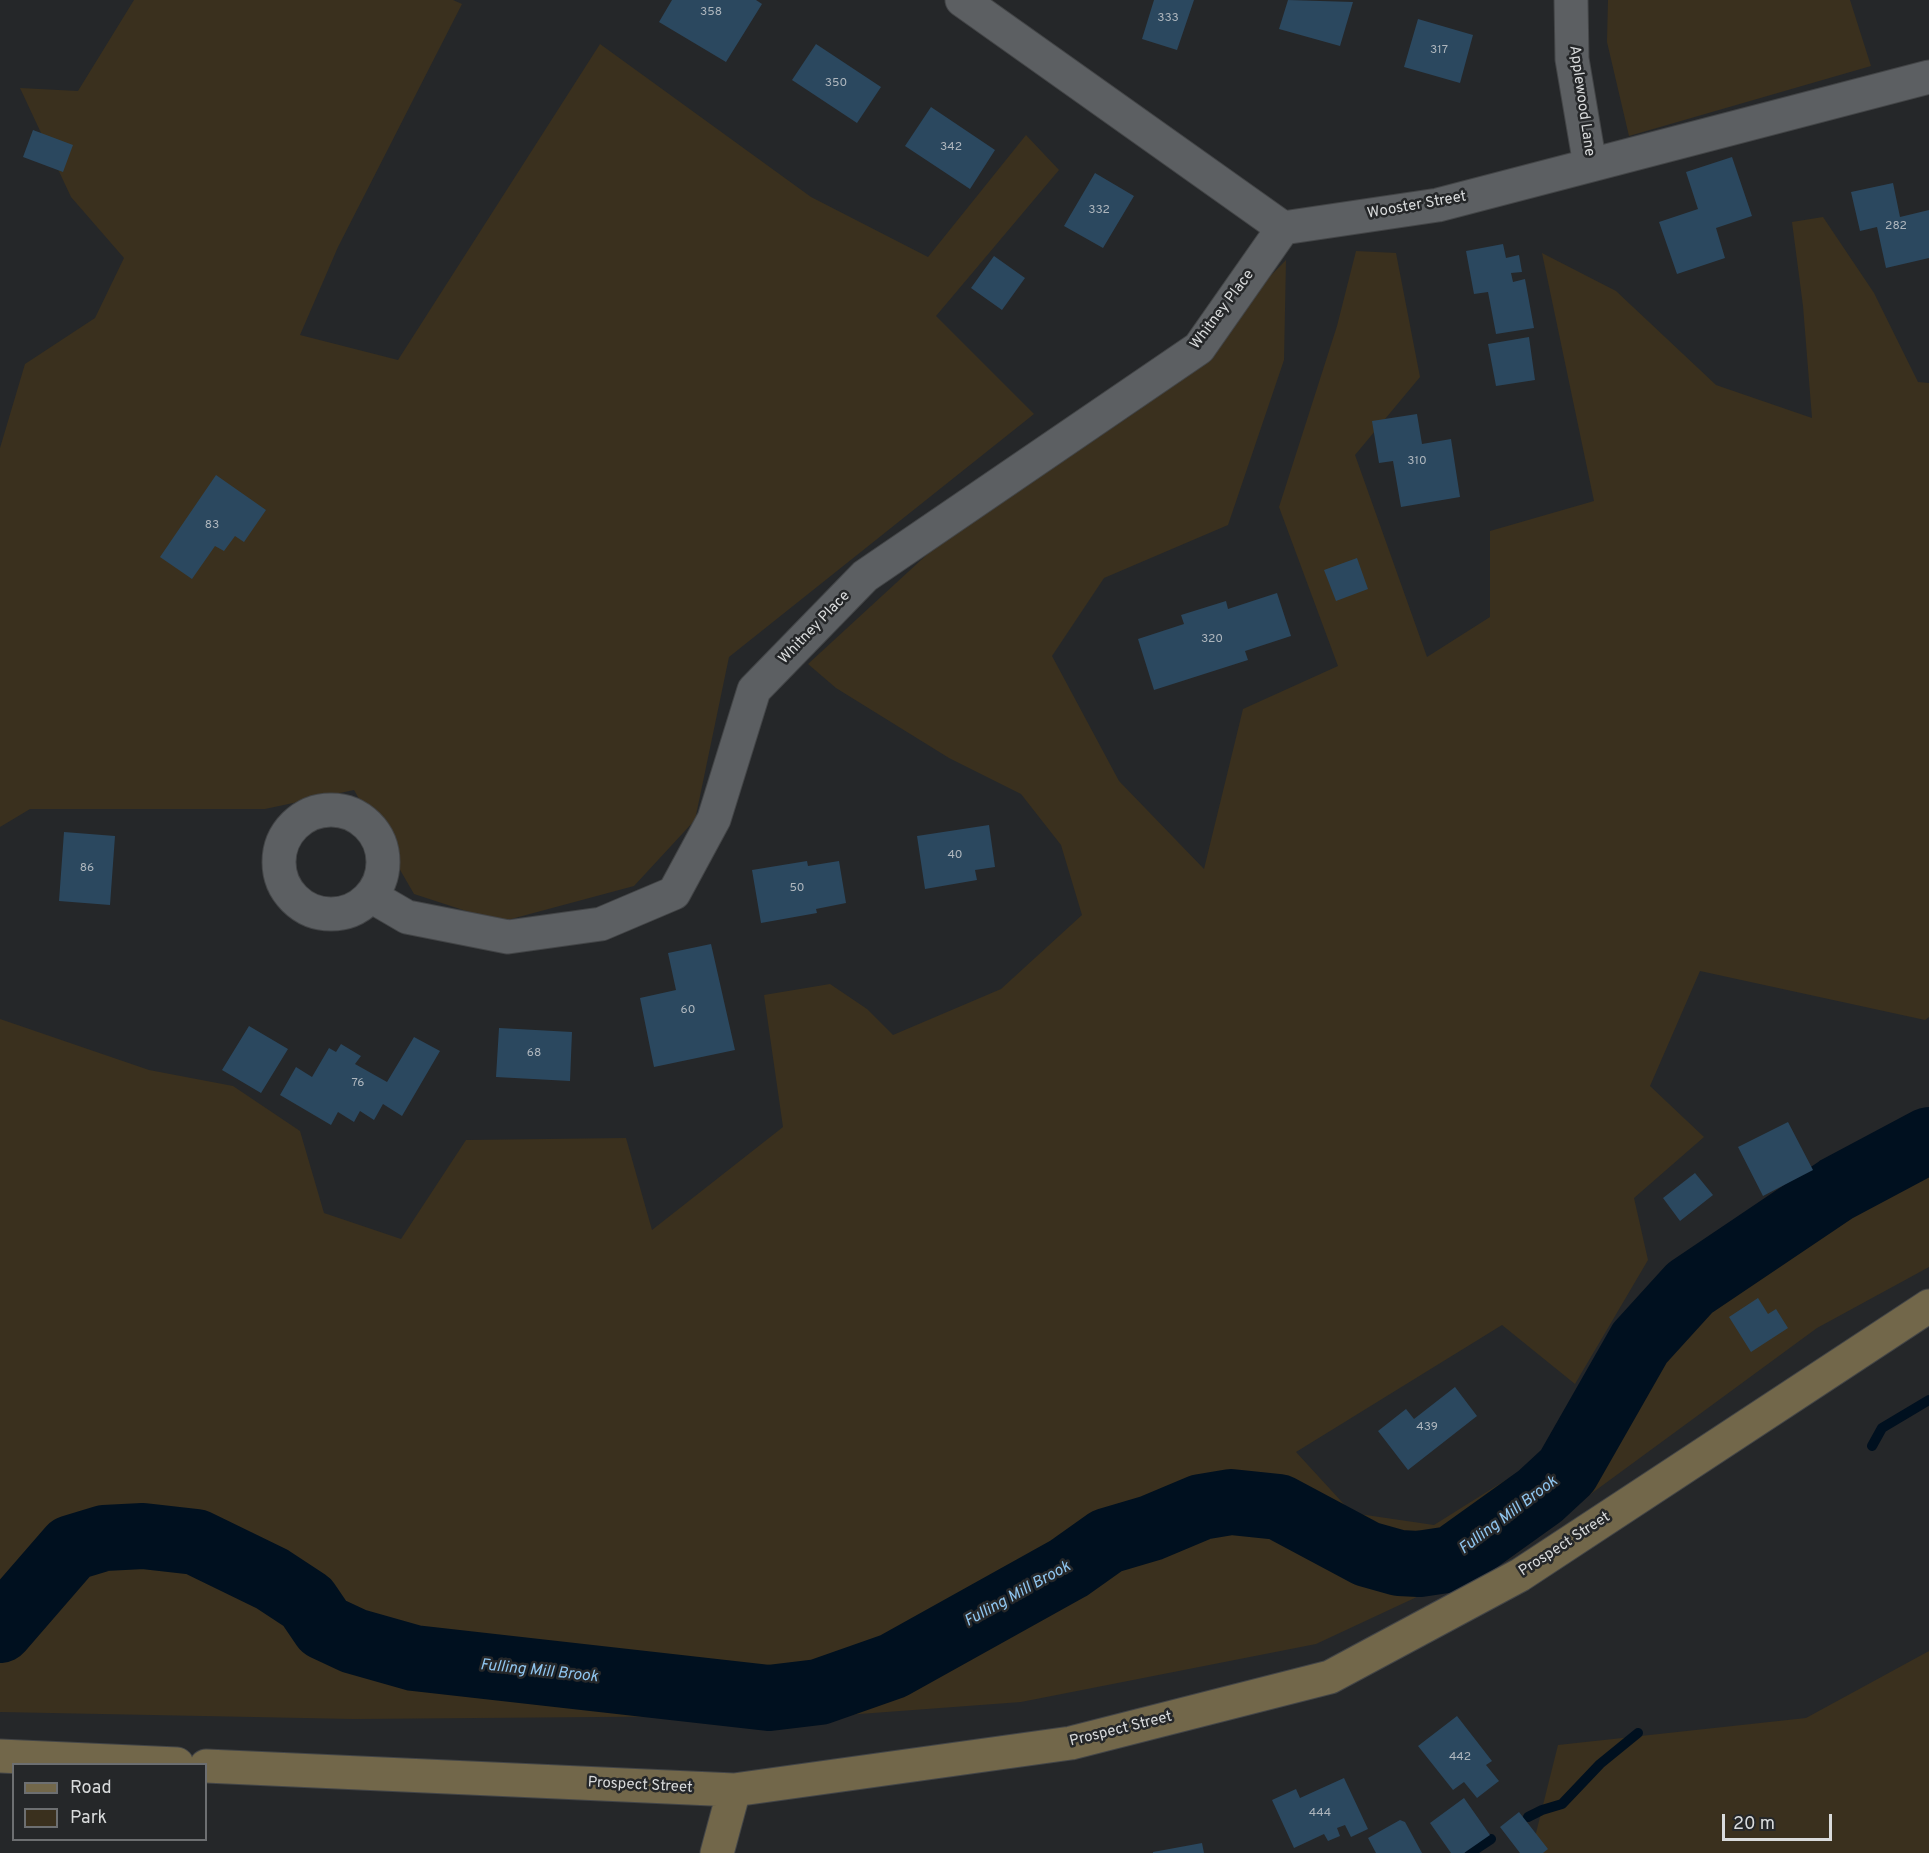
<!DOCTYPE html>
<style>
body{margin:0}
#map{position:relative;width:1929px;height:1853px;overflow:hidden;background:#252729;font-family:Overpass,sans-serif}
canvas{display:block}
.legend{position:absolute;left:12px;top:1763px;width:195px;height:78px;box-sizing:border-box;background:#252729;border:2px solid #6d6f71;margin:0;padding:8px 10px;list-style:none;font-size:18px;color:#d9dbdc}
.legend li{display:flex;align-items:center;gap:12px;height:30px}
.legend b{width:30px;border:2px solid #6d6f71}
.scale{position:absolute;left:1722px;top:1814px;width:110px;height:27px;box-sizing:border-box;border:3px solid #d9dbdc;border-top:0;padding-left:8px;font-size:18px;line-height:21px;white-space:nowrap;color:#d9dbdc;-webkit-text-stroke:4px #252729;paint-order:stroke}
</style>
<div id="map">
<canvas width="1929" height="1853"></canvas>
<ul class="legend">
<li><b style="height:8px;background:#72674a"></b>Road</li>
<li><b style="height:16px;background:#3a301e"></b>Park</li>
</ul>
<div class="scale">20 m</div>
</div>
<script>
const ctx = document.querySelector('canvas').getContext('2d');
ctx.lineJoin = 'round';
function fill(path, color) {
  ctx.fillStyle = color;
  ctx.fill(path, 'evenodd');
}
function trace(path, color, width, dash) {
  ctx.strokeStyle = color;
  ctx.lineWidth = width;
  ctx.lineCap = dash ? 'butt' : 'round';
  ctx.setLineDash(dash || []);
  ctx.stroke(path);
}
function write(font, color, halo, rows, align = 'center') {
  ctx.font = font + ' Overpass,sans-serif';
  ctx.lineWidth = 5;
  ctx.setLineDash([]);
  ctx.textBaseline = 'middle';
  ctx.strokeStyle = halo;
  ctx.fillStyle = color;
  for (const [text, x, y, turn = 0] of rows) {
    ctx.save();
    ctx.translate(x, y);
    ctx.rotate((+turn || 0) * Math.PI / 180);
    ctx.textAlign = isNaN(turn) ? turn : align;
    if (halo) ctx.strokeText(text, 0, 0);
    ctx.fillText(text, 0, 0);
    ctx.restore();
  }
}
fill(new Path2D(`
 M134,0H453L462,4L338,247L300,335L398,360L600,44L811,197L928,257L1026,135L1059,170L936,316L1034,414L729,657L695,820L634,886L500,922L414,894L354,790L265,809H30L0,827V448L25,364L95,318L124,258L71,197L20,88L78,91Z
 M1608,0H1850L1871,66L1629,136L1607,42Z
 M1823,217L1874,293L1918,382L1929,383V1017L1925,1020L1700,971L1650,1086L1704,1137L1634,1198L1648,1260L1575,1384L1502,1325L1296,1452L1352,1513L1434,1525L1552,1451L1718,1251L1755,1217L1929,1129V1267L1817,1328L1509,1554L1316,1644L1021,1702L846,1715L354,1719L0,1712V1019L149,1070L233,1086L300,1131L324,1213L401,1239L466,1140L626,1138L652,1230L783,1127L764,995L830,984L867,1009L893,1035L1001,989L1082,915L1061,845L1021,794L949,758L836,688L808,664L933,549L1139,410L1286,260L1284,360L1228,525L1104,578L1052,656L1119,781L1204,869L1243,709L1338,666L1279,507L1337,326L1356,251L1396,253L1420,377L1355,455L1427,657L1490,617V531L1594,501L1542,253L1616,291L1716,385L1812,418L1803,306L1792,222Z
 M1929,1651V1853H1531L1558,1745L1806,1718Z`), '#3a301e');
trace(new Path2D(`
 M1872,1446L1882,1428L1929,1400
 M1528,1817L1542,1810L1562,1804L1600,1764L1638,1733
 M1470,1853L1491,1839`), '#00101f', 10);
trace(new Path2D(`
 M0,1630L71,1548L104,1538L143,1536L196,1542L272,1579L307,1602L324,1627L354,1641L414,1658L769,1698L819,1692L893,1666L1069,1568L1107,1541L1151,1528L1201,1507L1231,1502L1279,1507L1367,1554L1399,1563L1419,1564L1452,1559L1540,1496L1567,1471L1640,1343L1690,1288L1837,1189L1929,1140`), '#00101f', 66);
fill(new Path2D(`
 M672,0H756L762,4L726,62L659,22Z
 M1154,0H1194L1177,50L1142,39Z
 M1288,0L1353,2L1340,46L1279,29Z
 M1418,19L1473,35L1460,83L1404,67Z
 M816,44L881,87L857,123L792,80Z
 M931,107L995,150L970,189L905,146Z
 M33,130L73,145L63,172L23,157Z
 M1732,157L1752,216L1716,228L1725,258L1677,274L1659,222L1698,209L1686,172Z
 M1095,173L1134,196L1103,248L1064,226Z
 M1893,183L1900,217L1929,210V258L1886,268L1877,227L1860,231L1851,192Z
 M1503,244L1506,258L1519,255L1522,272L1511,273L1513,282L1525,279L1534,328L1496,334L1488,292L1474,294L1466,251Z
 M994,256L1025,278L1002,310L971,288Z
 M1529,337L1535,380L1496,386L1488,344Z
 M1417,414L1422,444L1451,439L1460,497L1401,507L1393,461L1379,463L1372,421Z
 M216,475L266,510L244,542L235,536L224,551L215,546L192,579L160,557Z
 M1357,558L1368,589L1336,601L1324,570Z
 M1277,593L1291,636L1245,651L1248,660L1154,690L1138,639L1184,624L1181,615L1226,601L1228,609Z
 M989,825L995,867L975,870L977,880L925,889L917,836Z
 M64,832L115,836L110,905L59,901Z
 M807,861L808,866L839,861L846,903L816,909L817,913L761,923L752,870Z
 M711,944L735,1050L654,1067L640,998L676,990L668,953Z
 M249,1026L288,1049L261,1093L222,1070Z
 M499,1028L572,1032L570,1081L496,1077Z
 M414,1037L440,1051L402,1116L383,1104L374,1120L360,1111L354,1122L338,1112L331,1125L280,1095L296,1067L312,1077L329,1048L336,1052L341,1044L361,1056L355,1064L387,1082Z
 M1788,1122L1813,1170L1763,1196L1738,1147Z
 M1695,1173L1713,1195L1680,1221L1663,1198Z
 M1758,1298L1768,1314L1776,1309L1788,1328L1751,1352L1729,1317Z
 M1455,1387L1477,1416L1408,1470L1378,1431L1406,1409L1414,1419Z
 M1457,1716L1492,1761L1486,1765L1499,1781L1477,1798L1464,1782L1453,1790L1418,1746Z
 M1344,1778L1368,1829L1351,1837L1345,1825L1337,1828L1340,1836L1328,1841L1324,1834L1294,1848L1272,1800L1296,1789L1300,1798Z
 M1464,1798L1490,1835L1464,1853H1451L1430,1823Z
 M1519,1812L1548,1849L1543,1853H1520L1500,1827Z
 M1400,1820L1405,1822L1422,1853H1376L1368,1838Z
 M1202,1843L1204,1853H1153V1852Z`), '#2b485f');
const minor = new Path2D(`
 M962,0L1283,228L1438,205L1929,77
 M1571,0L1572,59L1590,165
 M279 862a52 52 0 1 1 104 0a52 52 0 1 1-104 0Z
 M371,896L407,917L508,937L601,924L674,893L714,819L754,690L865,576L1199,348L1283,228`);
const secondary = new Path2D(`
 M0,1756L177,1764
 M206,1766L734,1790L1071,1743L1330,1677L1520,1575L1929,1306
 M717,1853L734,1790`);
trace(minor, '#434547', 35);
trace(secondary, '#434547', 35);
trace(minor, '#5c5f62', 33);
trace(secondary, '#72674a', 33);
write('12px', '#aeb6bd', null, [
 ["358",711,13],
 ["333",1168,19],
 ["317",1439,51],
 ["350",836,84],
 ["342",951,148],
 ["332",1099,211],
 ["282",1896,227],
 ["310",1417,462],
 ["83",212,526],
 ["320",1212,640],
 ["40",955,856],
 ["86",87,869],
 ["50",797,889],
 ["60",688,1011],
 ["68",534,1054],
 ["76",358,1084],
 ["439",1427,1428],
 ["442",1460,1758],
 ["444",1320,1814]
]);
write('15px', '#d9dbdc', '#252729', [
 ["Applewood Lane",1581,101,82],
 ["Wooster Street",1417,206,-10],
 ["Whitney Place",1223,310,-53],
 ["Whitney Place",815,628,-46],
 ["Prospect Street",1565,1545,-33],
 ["Prospect Street",1121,1730,-14],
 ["Prospect Street",640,1786,3]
]);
write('italic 16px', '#90c6f0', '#252729', [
 ["Fulling Mill Brook",1509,1516,-37],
 ["Fulling Mill Brook",1018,1595,-29],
 ["Fulling Mill Brook",539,1672,6]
]);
</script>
